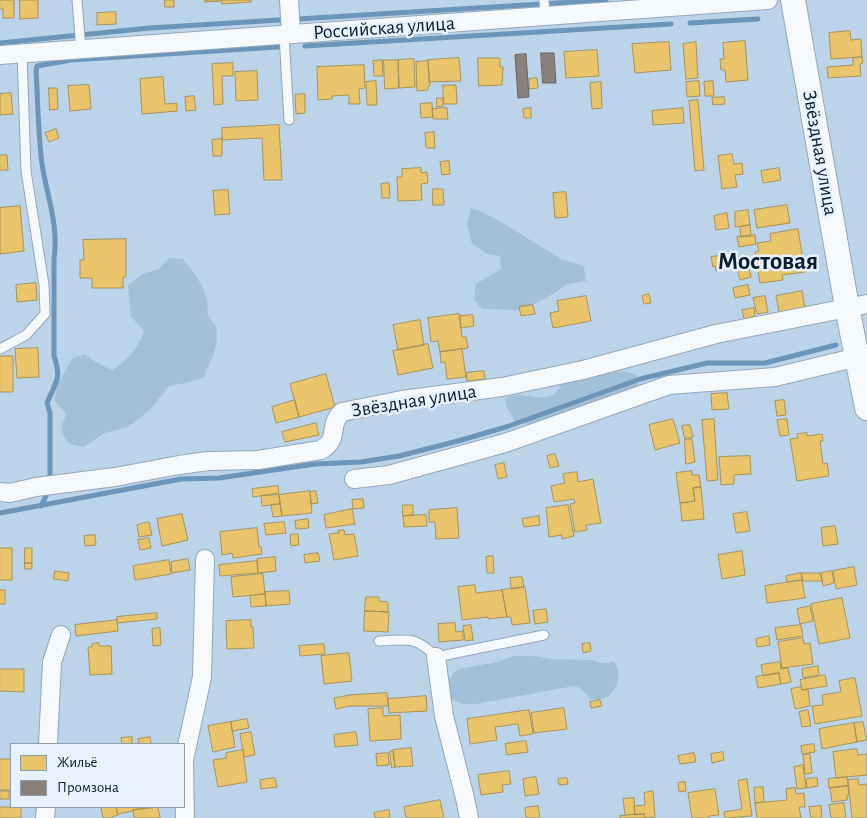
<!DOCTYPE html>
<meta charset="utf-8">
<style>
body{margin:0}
#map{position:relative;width:867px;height:818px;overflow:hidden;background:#bcd4e9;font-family:"Alegreya Sans",sans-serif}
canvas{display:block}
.legend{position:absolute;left:10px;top:743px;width:175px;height:65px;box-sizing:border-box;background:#e7f2fc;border:1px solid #8e9daa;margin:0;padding:6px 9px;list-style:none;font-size:15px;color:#081e30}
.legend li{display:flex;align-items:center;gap:10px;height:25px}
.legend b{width:25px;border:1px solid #8e9daa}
</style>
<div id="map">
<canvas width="867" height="818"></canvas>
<ul class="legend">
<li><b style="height:14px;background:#e9c46a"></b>Жильё</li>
<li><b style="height:14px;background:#8a817c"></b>Промзона</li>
</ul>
</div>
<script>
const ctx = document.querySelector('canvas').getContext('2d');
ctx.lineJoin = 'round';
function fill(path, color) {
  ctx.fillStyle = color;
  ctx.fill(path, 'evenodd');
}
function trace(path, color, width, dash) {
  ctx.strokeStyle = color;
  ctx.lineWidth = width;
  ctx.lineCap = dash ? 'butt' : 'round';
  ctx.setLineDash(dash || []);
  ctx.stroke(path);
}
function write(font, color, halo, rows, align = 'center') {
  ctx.font = font + ' "Alegreya Sans",sans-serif';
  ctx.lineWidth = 5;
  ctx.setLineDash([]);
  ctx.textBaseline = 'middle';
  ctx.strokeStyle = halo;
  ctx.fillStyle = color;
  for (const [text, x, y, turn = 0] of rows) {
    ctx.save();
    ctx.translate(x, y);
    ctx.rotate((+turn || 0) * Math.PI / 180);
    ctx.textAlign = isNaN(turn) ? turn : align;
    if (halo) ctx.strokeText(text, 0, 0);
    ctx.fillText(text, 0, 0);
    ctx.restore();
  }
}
fill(new Path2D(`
 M471,208L483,212L496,219L563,260L584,266L586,281L568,284L546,298L521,310L482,309L474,299L476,284L501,269L500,256L488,254L472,244L467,225Z
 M169,258L183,259C193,271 203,284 207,299C208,304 207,310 208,315C210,320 215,323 216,328C220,344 210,363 204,377L191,382L169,386L151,409L128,427L103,434L84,447L70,444C59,431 61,429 66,414L55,401L56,387L64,373L73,358L85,354L97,363L112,370C124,364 142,344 144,330L131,317L128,285L142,274L159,269Z
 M612,371C623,371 648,372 636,389L528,424L515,421L506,406L505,399C523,385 552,414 562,381Z
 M513,656H534L552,659L592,660L601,663L614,662C619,667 619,673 618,680C616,691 606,702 593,699C585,697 585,688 574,686L476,704H462L445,696L446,684L455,671L463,668L498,662Z`), '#a3c0d9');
const homes = new Path2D(`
 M0,0H14V18H3V9H0Z
 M20,0H38V18L20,19Z
 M165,0H174V7H165Z
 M205,0H251V2L222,4V1L205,2Z
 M116,12V24L97,25V13Z
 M850,31L851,40L861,39L862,57L831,59L829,33Z
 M745,41L748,80L726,82L725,70H721L720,59H724L723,43Z
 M669,42L671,70L635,73L632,44Z
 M696,42L698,78L686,79L683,44Z
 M597,50L599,76L566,78L564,52Z
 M862,57L863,63L860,64L861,76L828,78L827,67L853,65V58Z
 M459,58L461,81L429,82L428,60Z
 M478,58H500V67H503L502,85L479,86Z
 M414,59L415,87L399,88L398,60Z
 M382,60L383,76H374L373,61Z
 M384,60H398L399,88L385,89Z
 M428,61L430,86H428V90L417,91L416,62Z
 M233,63V76H222L223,104L214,105L212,64Z
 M364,65L365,88L359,89L360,104H349V95L332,96V99L318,100L317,67Z
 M257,71L258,100L236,101L235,72Z
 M163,77L165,104L177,103V111L142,114L140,79Z
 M537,78L538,88L529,89V79Z
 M376,81L377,105H367L366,82Z
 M699,81L700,96L687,97L686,82Z
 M713,81L714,96H705L704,82Z
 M601,82L602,108L592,109L590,83Z
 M89,85L91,109L70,111L68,86Z
 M443,85H456L457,104H444Z
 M49,88H57L58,109L50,110Z
 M11,93L13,114L0,115V94Z
 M305,94V113L296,114L295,95Z
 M194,96L196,110L186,111L185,97Z
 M724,97L725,104L713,105L712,98Z
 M437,98H443V106L437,107Z
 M698,100L704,170L695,171L689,101Z
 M432,103L433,117L421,118L420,104Z
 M447,108L448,119H433L432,109Z
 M531,108V118H524L523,109Z
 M683,108L684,123L653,125L652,111Z
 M279,125L282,180H264L262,138L222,140V128Z
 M56,129L59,138L49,142L45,133Z
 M434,132L435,148H426L425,133Z
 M222,139V156H213L212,140Z
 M732,154L734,164L742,163L743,174L735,175L737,187L722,189L718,156Z
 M0,155H7L8,170H0Z
 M449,161L450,174L442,175L440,162Z
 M421,168V173L427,172L428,183L421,184L422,200L398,201L397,177H402V169Z
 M779,168L781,180L763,183L761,171Z
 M389,183L390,198H382L381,184Z
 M433,189H443L444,205H433Z
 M228,190L230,214L215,215L213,191Z
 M566,192L568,217L555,218L553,193Z
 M787,205L790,223L757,228L754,210Z
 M20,206L24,251L0,254V208Z
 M748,210L750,225L735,227V212Z
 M727,213L729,228L716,230L714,216Z
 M750,225L751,236L741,237L740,227Z
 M798,229L805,272L782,275L783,280L760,283L755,252L759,251L757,243L771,241L770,234Z
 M755,235L756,244L739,247L737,237Z
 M126,239V277H123V288H92V278H80V260H84L83,240Z
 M727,255L730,268L716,271L715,266L713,267L711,257Z
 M746,255L751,277L740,280L734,258Z
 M36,283L37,300L17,302L16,285Z
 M748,285L750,295L735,298L733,288Z
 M802,291L805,307L779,312L776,296Z
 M649,294L651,303L644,304L642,296Z
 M586,296L591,321L553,328L550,313L559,311L557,301Z
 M765,296L768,312L757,314L753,298Z
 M533,305L535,314L521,316L519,307Z
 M754,308L755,316L744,319L742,310Z
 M459,314L462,337H466L468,348L440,352L438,341L431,342L428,318Z
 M473,315L474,326L461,328L460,316Z
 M420,320L424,345L398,350L393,325Z
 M428,344L433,368L398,375L393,351Z
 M38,348L39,377L17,378L15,349Z
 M462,349L466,377L447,379L445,362L441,363L440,352Z
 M0,356H13V392H0Z
 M484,371L485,379L467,381L466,373Z
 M326,374L335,407L299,417L290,384Z
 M727,393L729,409L712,410L711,394Z
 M295,400L299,417L276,423L272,407Z
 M784,400L786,415L777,416L775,401Z
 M673,419L680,443L655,450L649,425Z
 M714,419L718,480L707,481L702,420Z
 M787,419L789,435L780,436L777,420Z
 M316,423L319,435L285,442L282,432Z
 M690,425L693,437L685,439L682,426Z
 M807,433V436L822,434L823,441H820L823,464L827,463L829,476L797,481L790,439L798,438L797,434Z
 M685,439H692L695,462L686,464Z
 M555,454L559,466L550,468L547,456Z
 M750,456L751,474L734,475V484L721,485L719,457Z
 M504,463L507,477L498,479L495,465Z
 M692,471V475H699L701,487L693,488L695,501L680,503L676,473Z
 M577,472L578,482L593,479L601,523L586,525L587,530L575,532L570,504L575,503L574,499L554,502L551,486L565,483L563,474Z
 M278,486L279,493L253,497L252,489Z
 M701,487L704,519L682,521L680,503L695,501L693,488Z
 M310,491L312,513L282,516L279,495Z
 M316,491L318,503L311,504L310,492Z
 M279,495L280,504L262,506L261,496Z
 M363,499L364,508L353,509L352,500Z
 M280,504L282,516L273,517L271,505Z
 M403,505H413V515L403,516Z
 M568,505L574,536L562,539V535L549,537L546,508Z
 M457,508L459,538L436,539L435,522H429V510Z
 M352,509L355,524L326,528L324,515Z
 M747,512L750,531L736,533L733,514Z
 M182,514L188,540L162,546L157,519Z
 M426,515L427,526L404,527L403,516Z
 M539,516L540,525L524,527L522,519Z
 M308,519L309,528L296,529L295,521Z
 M149,522L152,535L139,537L137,525Z
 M284,522L286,533L266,535L264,524Z
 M835,526L838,544L823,546L821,528Z
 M257,528L259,547H261L262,554L233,558L232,553L222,555L220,532Z
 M344,530L345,535L354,534L358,556L334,560L329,534L339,533L338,531Z
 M298,534L299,545L291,546L290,535Z
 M95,535L96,545L85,546L84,536Z
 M149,538L151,548L140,550L138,540Z
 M0,548H12V580H0Z
 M25,548H32V563H25Z
 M742,551L745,575L722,579L718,555Z
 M318,553L320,561L305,563L304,555Z
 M493,556L494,573H487L486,557Z
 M275,557L276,571L258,573L257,559Z
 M188,559L190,570L172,573L171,562Z
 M169,560L171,574L135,580L133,566Z
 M257,561L258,573L220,576L219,565Z
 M25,563H32V569H25Z
 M854,567L857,585L836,589L833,571Z
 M55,571L69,573L68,581L54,579Z
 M832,571L834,583L823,586L821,573Z
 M801,573L802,580L787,582L786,576Z
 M802,573H820L822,581H803Z
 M263,574L265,594L233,597L231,577Z
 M522,577L524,587L511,589L510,578Z
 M802,580L805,598L767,603L765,586Z
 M475,585L476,593L502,590L507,617L488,619V617L462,620L458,587Z
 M525,587L530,623L512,625L511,617H507L502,590Z
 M0,590H5V604H0Z
 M289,591L290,604L266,606L265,592Z
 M265,594L266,606L251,607L250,596Z
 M366,597H379V601L388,602V612L365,611Z
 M842,598L850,638L819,644L811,604Z
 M810,606L813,621L800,624L797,609Z
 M546,609L548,622L535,624L533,611Z
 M365,611L389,612L388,632L364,631Z
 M157,613V619L117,623V617Z
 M117,620L118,631L76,636L75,625Z
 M251,620V627H253L254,648L227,649L226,621Z
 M455,623L456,632L463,631V640L439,642L438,624Z
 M471,625L473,640L465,641L463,626Z
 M801,625L803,636L777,640L775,628Z
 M160,628L161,645L153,646L152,629Z
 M769,636L770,645L757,647L756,639Z
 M803,638L804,644L810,643L813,664L782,668L778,642Z
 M99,643V646H111L112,674L90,675L88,647H92V644Z
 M590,643L591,651L583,653L582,644Z
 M324,644L325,654L300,656L299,646Z
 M349,653L352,681L324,684L321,656Z
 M780,662L781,669L788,668L791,682L781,684L779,673L763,676L761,665Z
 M818,666L819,675L803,678L802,669Z
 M0,669H24V692L0,691Z
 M779,673L781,684L758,688L756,677Z
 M825,675L827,686L802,690L800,680Z
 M855,678L862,716L815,724L812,706L823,705L822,695L841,692L839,681Z
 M801,687L802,690L808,689L810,706L795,709L791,689Z
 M387,693L388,706H350L336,709L334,698L350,695Z
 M426,696L427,711L389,713L388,699Z
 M600,700L602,706L591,708L590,702Z
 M383,708V716L400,715L401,739L370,741L368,709Z
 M564,708L567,729L534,733L531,713Z
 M529,710L533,734L520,736L518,724L495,727L497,740L470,744L467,719Z
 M808,710L811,726L802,727L799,712Z
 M247,719L249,728L232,731L231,722Z
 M231,722L235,747L213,752L208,726Z
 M863,722L867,740L857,742L854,723Z
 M854,723L857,742L822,749L819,729Z
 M251,732L255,755L244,757L240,734Z
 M356,732L358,745L335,747L334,735Z
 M132,737V744H122L121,738Z
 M150,737L151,744H139L138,739Z
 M526,741L528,752L507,755L505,744Z
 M814,744L815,752L802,754L801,746Z
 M411,748L413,766L395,767L393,750Z
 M857,749L858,755L867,754V775L836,778L833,752Z
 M243,750L247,782L218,787L213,760L226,758V753Z
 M390,751H393L395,767L392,768Z
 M723,752L724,760L712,763L711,754Z
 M388,753L389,765L377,766L376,754Z
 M694,753L696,762L680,764L678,756Z
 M810,754L812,773L805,774L803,755Z
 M0,759H11V790H0Z
 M803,765L806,788L797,789L794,767Z
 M509,771L511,784L502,785L503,792L481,795L478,775Z
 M536,777L539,794L525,796L523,779Z
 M847,777L848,786L829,788L828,779Z
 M275,778L277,787L261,789L260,780Z
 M567,778L568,784L559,785L558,779Z
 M817,778L818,786L807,788L806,779Z
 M747,779L752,816L725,818L724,812L742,809L738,781Z
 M858,779L859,785L867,784V818H852L848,780Z
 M685,782L686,791L679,792L678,783Z
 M848,786L849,795H847V800L832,802L830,788Z
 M763,787L764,802L755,803L754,788Z
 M795,788L796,794L804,793L805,807H799L801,818H757L755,803L787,800L786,789Z
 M715,789L719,815L709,816V818H692L688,793Z
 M0,791H9V799H0Z
 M653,791L655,817L645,818L644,814L635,815L634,806L645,805L644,793Z
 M634,798L635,814L625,815L623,799Z
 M440,800L444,818H406L404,807Z
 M844,803L846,818H831L829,805Z
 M538,806L540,818H526L525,808Z
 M821,806L822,818H811L809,807Z
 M0,807H21V818H0Z
 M107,807H116L118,815L112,817V818H103L101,808Z
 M116,807H157L133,810V811L118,814Z
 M158,807L160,818H134L133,810Z
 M389,810L390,818H375L374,813Z
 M644,814L645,818H620V816Z`);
fill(homes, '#e9c46a');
trace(homes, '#a69259', 1);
const industry = new Path2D(`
 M541,53H554L556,83H543Z
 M526,54L529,97L518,98L515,55Z`);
fill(industry, '#8a817c');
trace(industry, '#636365', 1);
trace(new Path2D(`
 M298,19L606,0
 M690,23L758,19
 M0,43L150,28L279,20
 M305,46L671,24
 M50,477V413L47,403C56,381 62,379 54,356V259C59,226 47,196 42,164C38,133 38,102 36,71L37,66L71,60L278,47
 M41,506L49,490
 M0,513L181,479L219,478L315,464L361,462L399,456L458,441L506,427L640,379L707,363H765L836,345`), '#6b95b9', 5);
const lane = new Path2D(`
 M77,0L81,50
 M544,0L545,16
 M284,35L289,120
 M0,349L26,335L45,314L44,285L26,171L22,54
 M379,641C407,640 415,635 436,657L544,635`);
const street = new Path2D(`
 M289,0L291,34
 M0,55L768,0
 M354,479L389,475L505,443L669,385L775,377L858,357
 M0,492L10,493L36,487L115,477L179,465L208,461L258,460L321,450C341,438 327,426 342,412L402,400L502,387L583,370L716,334L867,304
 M436,657L444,716L465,798L469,818
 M48,744L52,662L61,635
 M45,818L46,807
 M185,818L184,760L202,677L205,559`);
const secondary = new Path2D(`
 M793,0L847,307L867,408`);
trace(lane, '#92a7b9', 11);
trace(street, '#92a7b9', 20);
trace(secondary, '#92a7b9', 26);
trace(lane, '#f5f9fc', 9);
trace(street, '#f5f9fc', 18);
trace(secondary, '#f5f9fc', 24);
write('20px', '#081e30', '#e7f2fc', [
 ["Российская улица",384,28,-4],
 ["Звёздная улица",820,153,80],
 ["Звёздная улица",414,401,-9]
]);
write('bold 25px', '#081e30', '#e7f2fc', [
 ["Мостовая",768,261]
]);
</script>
